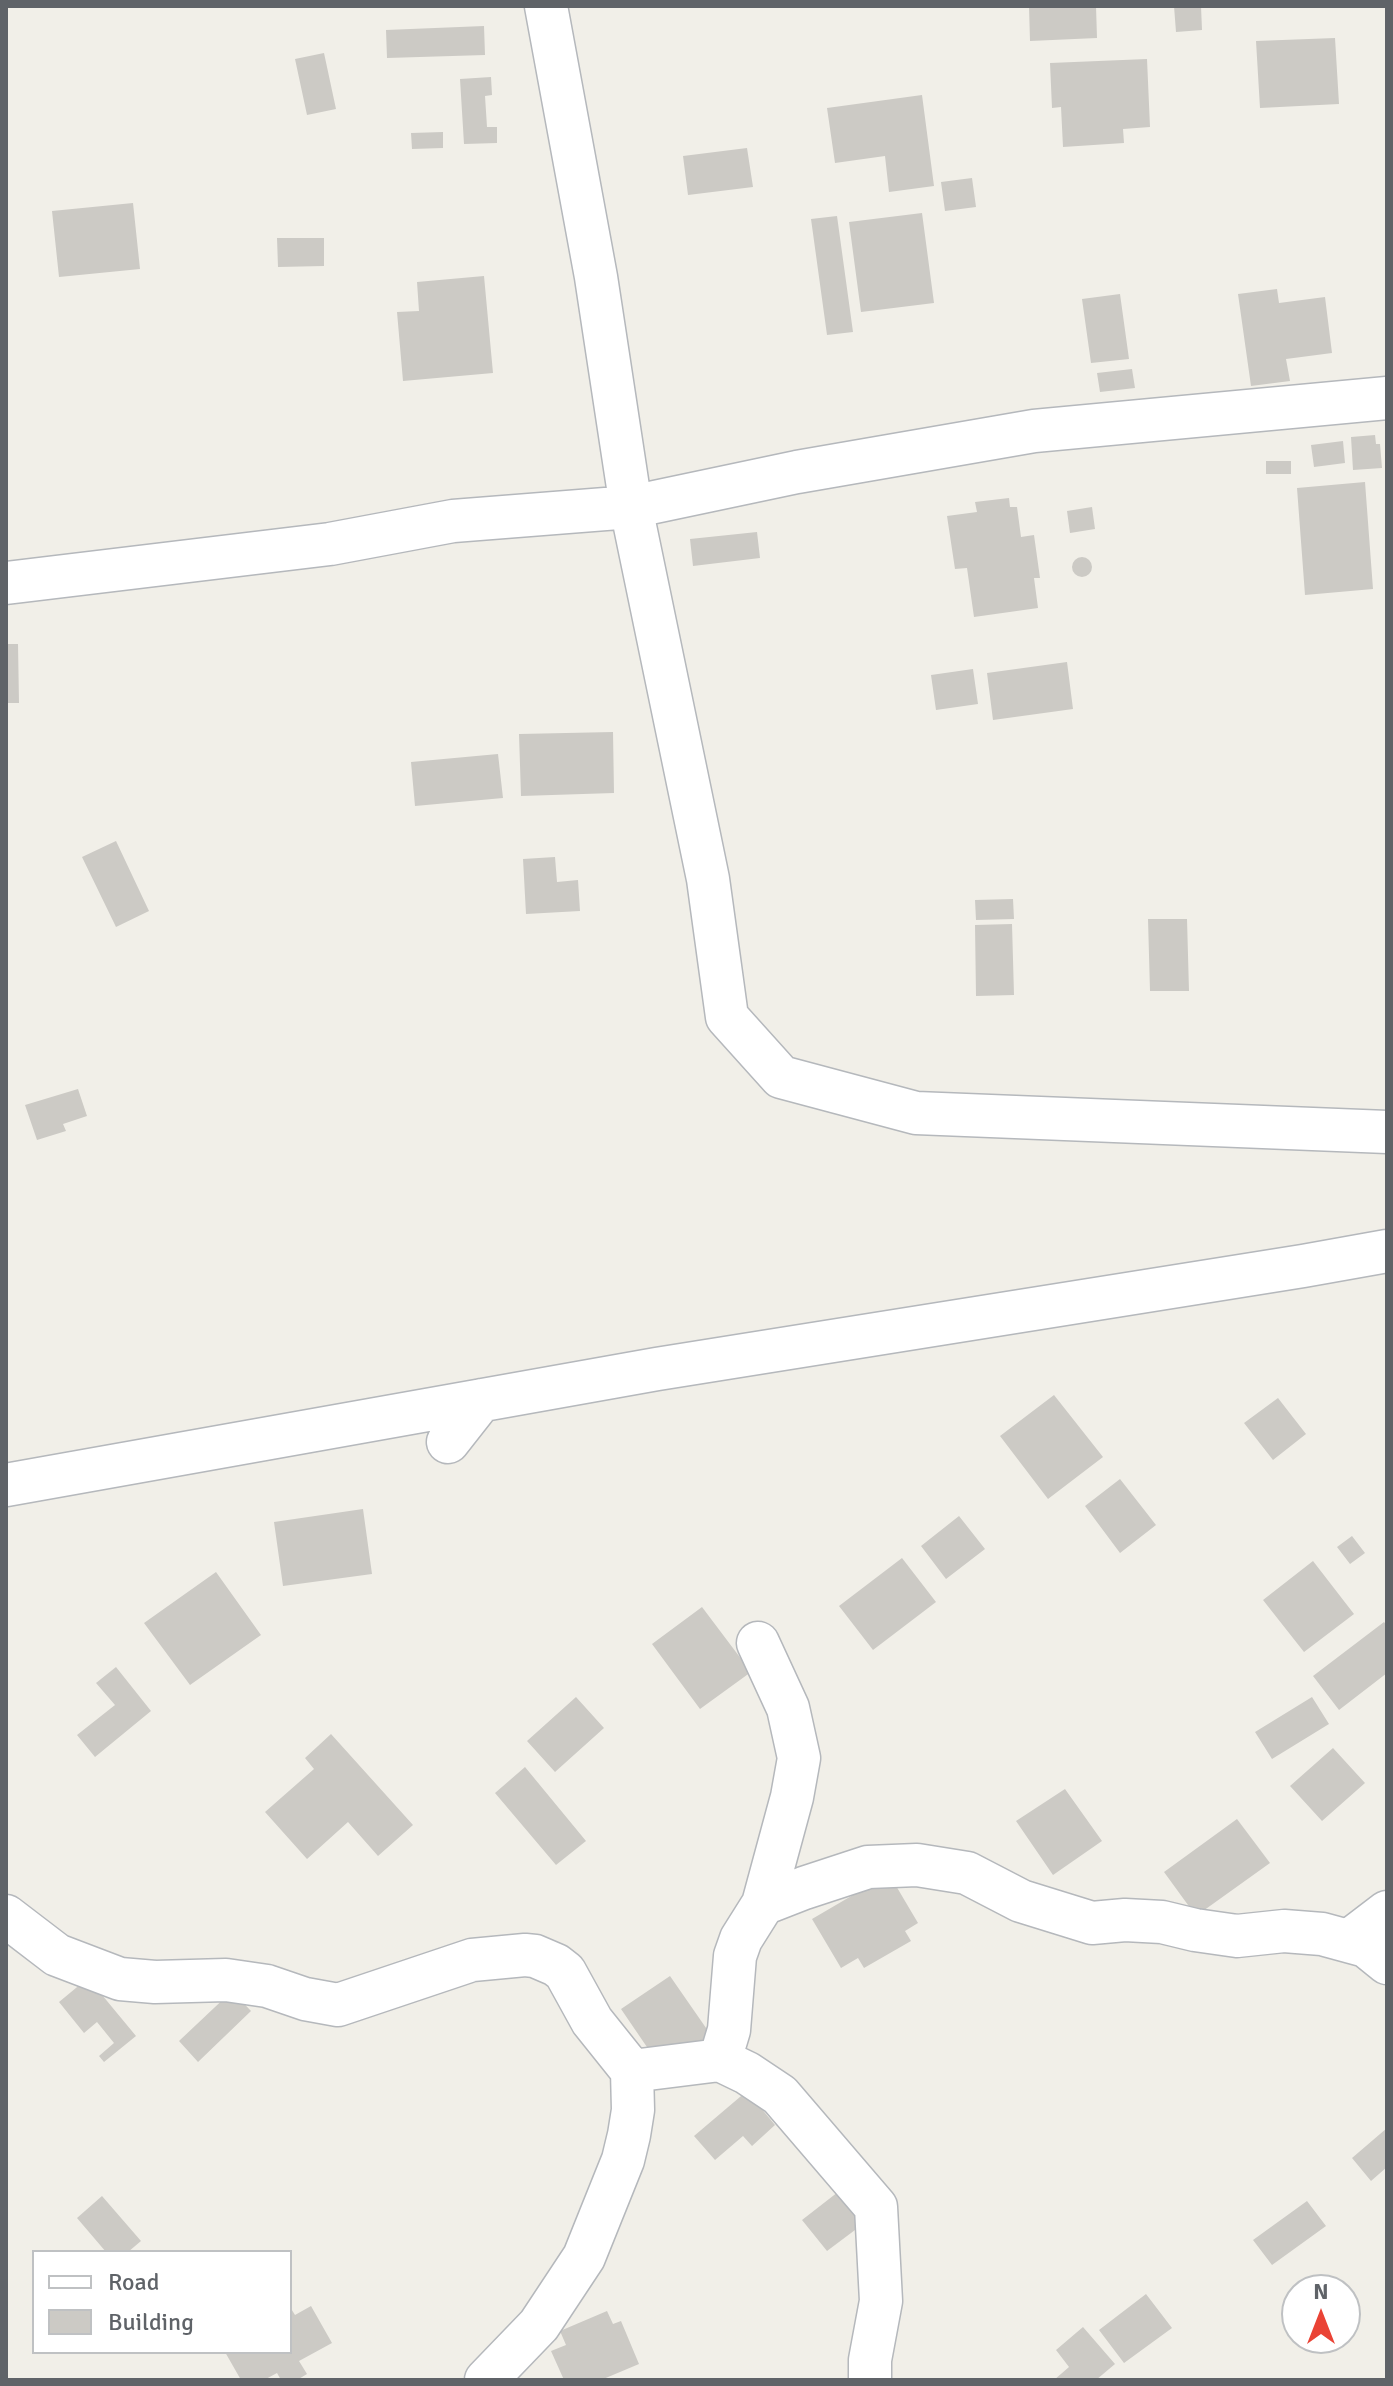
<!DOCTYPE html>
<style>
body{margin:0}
#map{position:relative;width:1393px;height:2386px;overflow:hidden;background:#f1efe8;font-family:Signika,sans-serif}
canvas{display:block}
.frame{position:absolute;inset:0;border:8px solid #5f6368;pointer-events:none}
.legend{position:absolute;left:32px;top:2250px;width:260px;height:104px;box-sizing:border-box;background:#fff;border:2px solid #bfc1c3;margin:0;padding:10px 14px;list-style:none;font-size:24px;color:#5f6368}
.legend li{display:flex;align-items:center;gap:16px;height:40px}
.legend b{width:40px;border:2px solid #bfc1c3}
.north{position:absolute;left:1281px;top:2274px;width:80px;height:80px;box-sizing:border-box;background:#fff;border:2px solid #bfc1c3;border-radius:50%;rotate:0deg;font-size:22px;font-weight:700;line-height:32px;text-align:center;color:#5f6368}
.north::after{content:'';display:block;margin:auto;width:28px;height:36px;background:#ea4335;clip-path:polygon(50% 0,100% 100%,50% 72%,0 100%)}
</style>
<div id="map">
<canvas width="1393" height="2386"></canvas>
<div class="frame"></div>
<ul class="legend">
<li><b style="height:10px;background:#fff"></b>Road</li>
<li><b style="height:22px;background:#cccac5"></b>Building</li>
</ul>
<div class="north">N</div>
</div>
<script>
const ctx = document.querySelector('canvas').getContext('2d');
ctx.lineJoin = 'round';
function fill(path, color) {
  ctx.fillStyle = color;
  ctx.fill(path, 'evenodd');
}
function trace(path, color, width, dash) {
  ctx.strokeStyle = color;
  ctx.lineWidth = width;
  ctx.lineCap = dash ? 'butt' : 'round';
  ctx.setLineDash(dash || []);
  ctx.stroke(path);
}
fill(new Path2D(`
 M1029,6H1096L1097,38L1030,41Z
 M1174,6H1201L1202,30L1176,32Z
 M484,26L485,55L387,58L386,30Z
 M1335,38L1339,104L1260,108L1256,41Z
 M324,53L336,109L307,115L295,59Z
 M1147,59L1150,127L1123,129L1124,143L1063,147L1061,107L1052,108L1050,63Z
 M491,77L492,95L485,96L487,127H497V143L464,144L460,79Z
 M922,95L934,186L889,192L885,156L835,163L827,108Z
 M443,132V148L412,149L411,133Z
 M747,148L753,187L688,195L683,156Z
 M972,178L976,207L945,211L941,182Z
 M133,203L140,269L59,277L52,211Z
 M922,213L934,303L861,312L849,222Z
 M837,216L853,332L827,335L811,219Z
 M277,238H324V266L278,267Z
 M484,276L493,373L403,381L397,312L419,311L417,282Z
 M1277,289L1279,303L1325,297L1332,353L1286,359L1290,381L1251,386L1238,294Z
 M1120,294L1129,359L1091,363L1082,299Z
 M1132,369L1135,388L1100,392L1097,373Z
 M1375,435L1376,444H1380L1382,468L1353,470L1351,437Z
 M1343,441L1345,463L1314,467L1311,445Z
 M1266,461H1291V474H1266Z
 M1365,482L1373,589L1305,595L1297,488Z
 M1009,498L1010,507H1017L1021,537L1034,535L1040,578H1034L1038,608L974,617L967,568L955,569L947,516L977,512L975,502Z
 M1092,507L1095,529L1070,533L1067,511Z
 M757,532L760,558L693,566L690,539Z
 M1072 567a10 10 0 1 1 20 0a10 10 0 1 1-20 0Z
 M6,644H18L19,703H6Z
 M1067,662L1073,709L993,720L987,673Z
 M973,669L978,704L936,710L931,675Z
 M613,732L614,793L521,796L519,734Z
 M498,754L503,798L415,806L411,762Z
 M116,841L149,911L116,927L82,857Z
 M555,857L557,882L578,880L580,911L526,914L523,859Z
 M1013,899L1014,919L976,920L975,900Z
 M1148,919H1187L1189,991H1150Z
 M1012,924L1014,995L976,996L975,925Z
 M78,1089L87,1116L63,1124L66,1131L37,1140L25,1105Z
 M1054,1395L1103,1457L1048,1499L1000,1436Z
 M1278,1398L1306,1434L1273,1460L1244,1423Z
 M1120,1479L1156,1525L1120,1553L1085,1506Z
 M363,1509L372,1574L283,1586L274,1522Z
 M959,1516L985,1549L946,1579L921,1546Z
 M1352,1536L1365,1553L1350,1564L1337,1547Z
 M902,1558L936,1602L873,1650L839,1606Z
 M1313,1561L1354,1614L1304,1652L1263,1600Z
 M216,1572L261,1635L190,1685L144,1623Z
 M702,1607L751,1672L700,1709L652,1644Z
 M1384,1622L1387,1626V1673L1339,1710L1313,1676Z
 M116,1667L151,1711L95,1757L77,1735L115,1705L96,1683Z
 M576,1697L604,1728L555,1772L527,1741Z
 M1312,1697L1329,1724L1272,1759L1255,1732Z
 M331,1734L413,1825L378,1856L348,1822L307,1859L265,1812L314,1769L305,1758Z
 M1333,1748L1365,1783L1322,1821L1290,1786Z
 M525,1767L586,1841L556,1865L495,1793Z
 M1065,1789L1102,1841L1053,1875L1016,1821Z
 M1237,1819L1270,1863L1196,1916L1164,1872Z
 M889,1874L918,1923L905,1931L911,1941L864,1968L858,1958L841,1968L812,1919Z
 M670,1976L713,2038L664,2072L621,2009Z
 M88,1978L136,2036L104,2062L99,2056L114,2043L97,2022L84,2033L59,2002Z
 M232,1991L251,2011L198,2062L179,2041Z
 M747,2091L775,2125L752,2146L743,2136L715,2160L694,2136Z
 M1387,2128V2167L1371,2181L1352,2158Z
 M838,2192L863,2224L827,2251L802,2220Z
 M102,2196L141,2241L128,2252H106L77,2218Z
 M1307,2201L1326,2226L1272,2265L1253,2240Z
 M1146,2294L1172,2328L1124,2363L1099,2330Z
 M311,2306L332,2343L299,2361L307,2374L297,2380H281L277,2373L264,2380H241L225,2352H290V2307L295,2315Z
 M607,2311L613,2324L621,2321L639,2364L601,2380H564L551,2351L566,2345L560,2331Z
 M1083,2327L1115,2364L1096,2380H1054L1069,2367L1056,2350Z`), '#cccac5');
const minor = new Path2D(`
 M546,6L596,277L631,507L708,879L727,1017L781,1077L916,1113L1387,1132
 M6,583L330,544L453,521L631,507L797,472L1034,431L1387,398
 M448,1442L481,1400
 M6,1485L657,1369L1303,1266L1387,1251
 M763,1904L804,1888L868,1867L917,1865L967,1873L1021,1901L1092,1923L1125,1920L1162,1922L1195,1930L1237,1936L1284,1931L1322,1934L1366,1946L1387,1963
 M6,1916L57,1955L120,1979L155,1982L226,1980L267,1986L305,1999L338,2005L472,1960L525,1955L535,1956L556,1965L565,1972L592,2021L632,2071L720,2060L747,2073L780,2095L876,2207L881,2301L870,2360V2380
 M1349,1941L1387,1912
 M720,2060L729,2030L735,1956L741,1939L763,1904L792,1797L799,1758L788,1708L758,1643
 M486,2380L539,2325L584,2257L623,2160L629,2135L633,2110L632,2071`);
trace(minor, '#b5b8bc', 45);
trace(minor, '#fff', 42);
</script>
